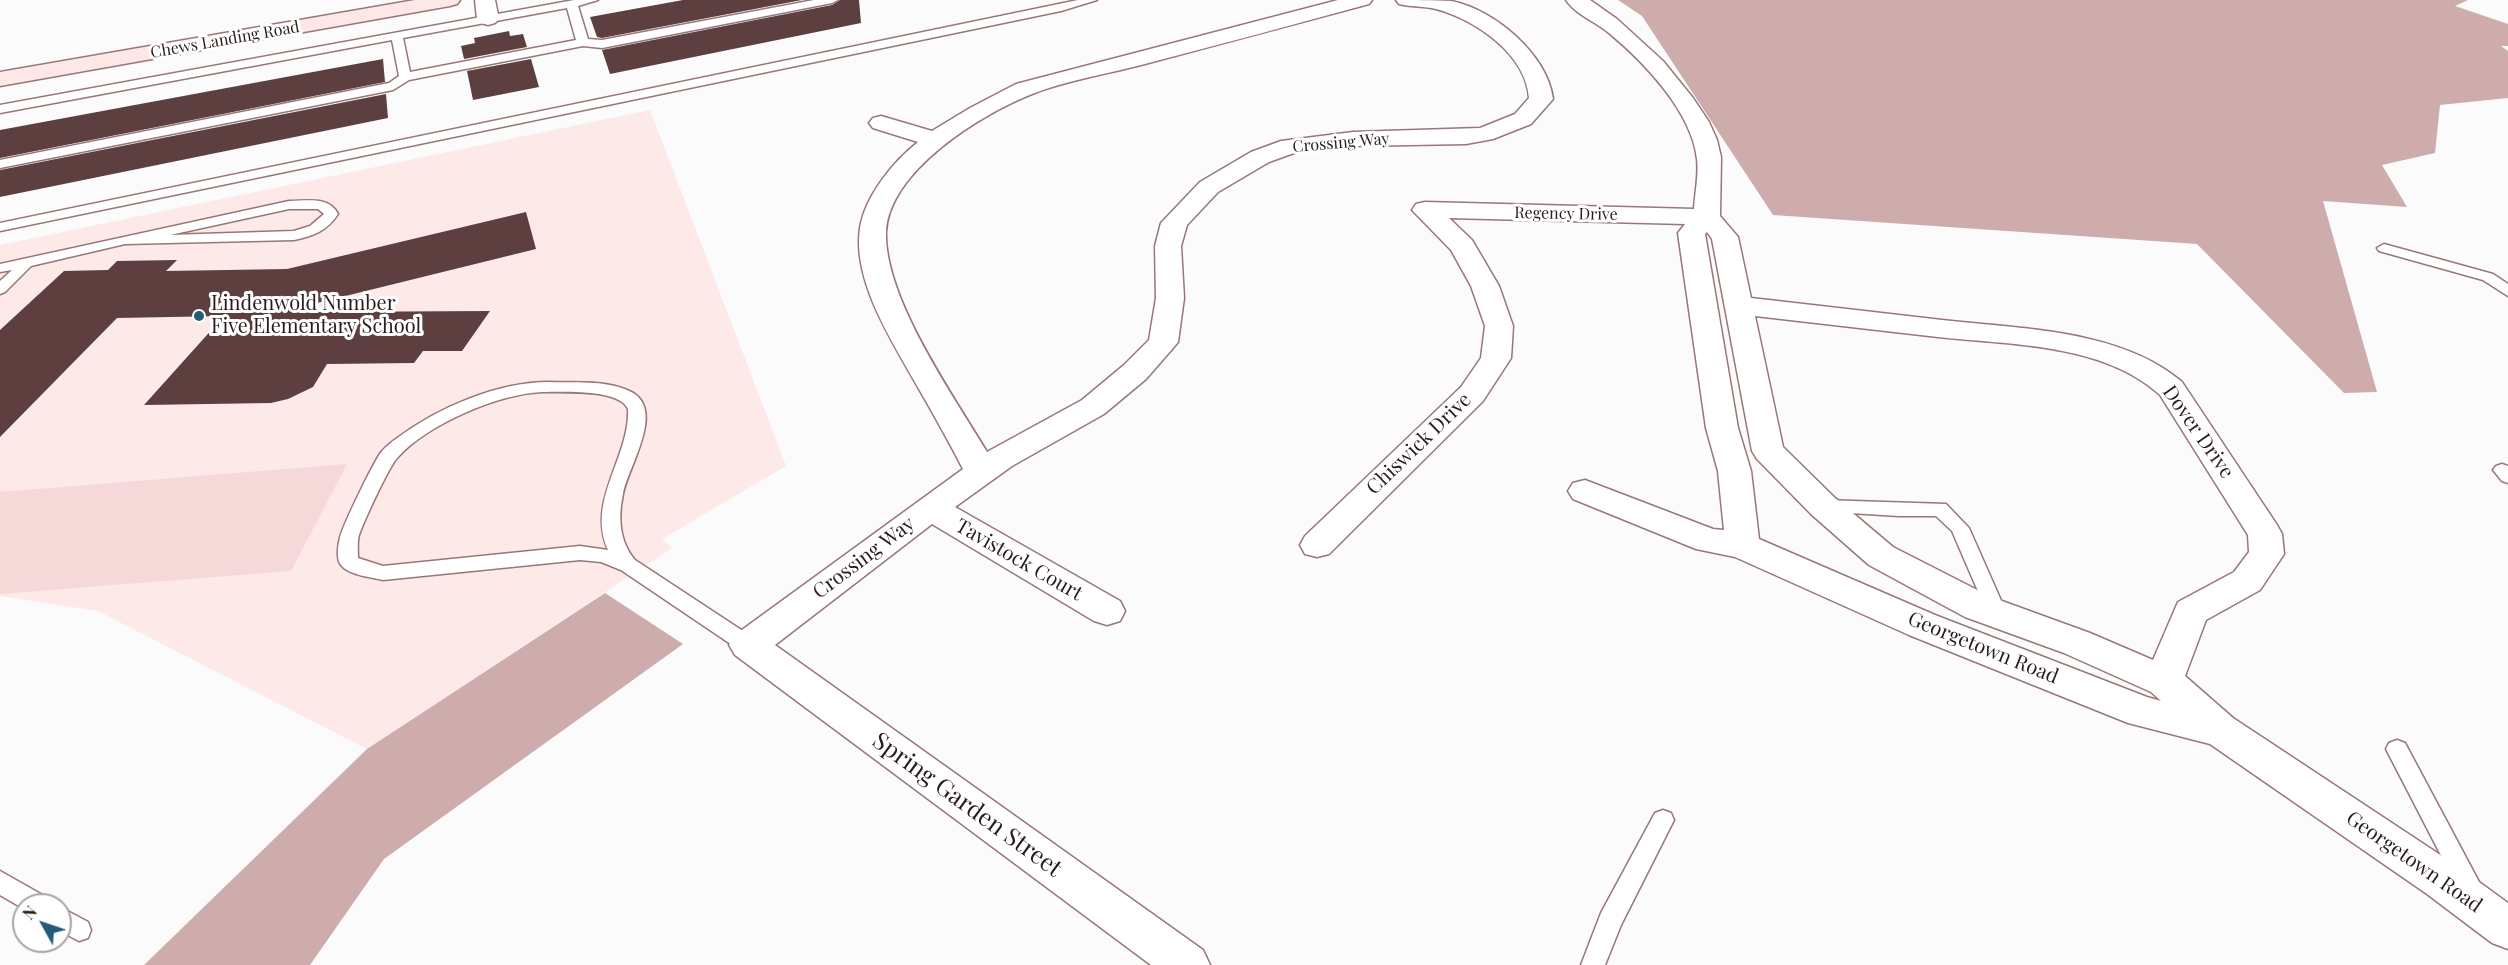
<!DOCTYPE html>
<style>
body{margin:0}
#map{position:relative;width:2508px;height:965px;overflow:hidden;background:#fafbfa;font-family:"Playfair Display",serif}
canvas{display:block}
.north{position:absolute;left:12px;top:893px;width:60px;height:60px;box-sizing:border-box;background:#fff;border:2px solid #a9a4a4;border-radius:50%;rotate:310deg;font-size:16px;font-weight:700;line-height:24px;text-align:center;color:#291c1c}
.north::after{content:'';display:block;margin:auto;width:21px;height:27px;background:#225d75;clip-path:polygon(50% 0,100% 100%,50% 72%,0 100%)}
</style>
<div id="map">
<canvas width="2508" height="965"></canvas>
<div class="north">N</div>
</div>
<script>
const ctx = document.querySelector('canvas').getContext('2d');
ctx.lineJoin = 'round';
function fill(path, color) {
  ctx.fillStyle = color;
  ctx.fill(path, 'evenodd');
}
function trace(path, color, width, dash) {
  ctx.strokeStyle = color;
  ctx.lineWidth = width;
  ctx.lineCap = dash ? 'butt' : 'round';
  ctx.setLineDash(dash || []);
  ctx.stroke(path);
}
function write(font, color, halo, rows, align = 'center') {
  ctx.font = font + ' "Playfair Display",serif';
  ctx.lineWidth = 6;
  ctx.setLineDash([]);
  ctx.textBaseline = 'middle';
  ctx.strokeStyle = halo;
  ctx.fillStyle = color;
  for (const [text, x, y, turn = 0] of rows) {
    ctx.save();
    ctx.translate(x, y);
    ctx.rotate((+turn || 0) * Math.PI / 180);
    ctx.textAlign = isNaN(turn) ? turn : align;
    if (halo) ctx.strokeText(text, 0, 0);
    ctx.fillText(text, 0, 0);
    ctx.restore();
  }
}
fill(new Path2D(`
 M650,110L786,466L662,539L672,548L367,749L98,611L0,596V245Z`), '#fce9e8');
fill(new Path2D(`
 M347,464L291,571L0,594V492Z`), '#f5d9d9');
fill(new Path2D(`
 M1618,0H2468L2455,6L2508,24V46H2501L2508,51V98L2440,105L2435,153L2382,165L2407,207L2323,201L2377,392L2344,393L2197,244L1773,215L1642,16Z
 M605,593L683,644L384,859L310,965H144L367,749Z`), '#ceacac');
fill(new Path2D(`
 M683,0H802L602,38L597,37L590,17Z
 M840,0H859L861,23L610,74L602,50L832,5Z
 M509,31L510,36L523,34L527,47L464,59L461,46L475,43L474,38Z
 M383,59L385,82L0,158V130Z
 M531,59L539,87L473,100L467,71Z
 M386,94L388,118L0,197V170Z
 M526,212L536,249L313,304L314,312L490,311L462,351H423L414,363L327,364L313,387L288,399L271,403L144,405L224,316L117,318L0,437V330L64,271L108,270L117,261L177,260L166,271L287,269Z`), '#5d3f3f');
const lane = new Path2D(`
 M574,0H598L578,6L588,39L602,40L814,0H838L832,3L602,48L583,46L409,80L393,90L0,168V160L389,83L399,76L392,40L0,113V105ZM567,8L576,40L410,72L403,38Z
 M1078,0H1097L1061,11L0,231V223Z
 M289,201C307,201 329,196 338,214C327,231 313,236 294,240L125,244L31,266L5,292L0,294V281L12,270L0,272V264ZM289,209H318L324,214L310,226L294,231L170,235Z
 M2384,244L2493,274L2508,284V296L2483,280L2379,251L2377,248Z
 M549,382C574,383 604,380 627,390C669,406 628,466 623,494C618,517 619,541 635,560L755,639L758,645L755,651L748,653L741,651L621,570L601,562L580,560L383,580C370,577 349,575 341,565C336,560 338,544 340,538C342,527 375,459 382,451C386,447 391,442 396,439C437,408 497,382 549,382ZM542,392C563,392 619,389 628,409C630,458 586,500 608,550L580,546L383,566L358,558C358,550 357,542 359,535C364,521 389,466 398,457C428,424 498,394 542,392Z
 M2502,464L2508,466V483L2502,481L2493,470L2496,466Z
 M1823,500L1946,504L1969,528L2007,614L2004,619L1997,621L1990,619L1952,531L1936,516H1899L1817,511L1814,506L1817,501Z
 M2397,740L2405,743L2478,880L2482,888L2478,896L2470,899L2462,896L2386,749L2389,743Z
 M1663,810L1671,813L1674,820L1621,925L1605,965H1581L1601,913L1655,813Z
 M0,871L46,897L50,905H24V909L0,895Z
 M60,907L88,922L91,930L88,938L79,941L60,931Z`);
const street = new Path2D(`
 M475,0H495L499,19L495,23L488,25L481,23L477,19Z
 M1338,0H1372L1369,4C1293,25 1217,45 1141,65C1107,74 1064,81 1032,94C981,114 889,171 886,232C884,298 953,395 987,452L1082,400L1124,365L1149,340L1156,298L1155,246L1161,223L1200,182L1251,152L1281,141L1353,132L1480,128L1515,114L1529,98C1526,54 1476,20 1436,9C1424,6 1411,7 1399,4L1396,0C1413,0 1434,0 1451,1C1494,9 1548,55 1553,99L1531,124L1493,139L1466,144L1353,146L1294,153L1269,162L1218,192L1187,225L1181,246L1184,298L1178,342L1173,348L1146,379L1104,414L1012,466L955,507L1120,601L1125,611L1120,621L1107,625L1094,621L932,524L775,645L1203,950L1210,965H1151L735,655L729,645L735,635L963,469C949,442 934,415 919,389C894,344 852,282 860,228C865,196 893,162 918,142L873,128L869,123L873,118L881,116L932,131L970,108L1016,84Z
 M1566,0H1590L1617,19L1663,61L1693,98L1709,122L1717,140L1721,157L1720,216L1738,237L1751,298C1815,305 1879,313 1942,320C2019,329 2121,329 2182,382L2277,525L2282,534L2284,554L2260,590L2206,620L2185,676L2233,718L2457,866L2508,903V949L2492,943L2427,894L2210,744L2128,723L1909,635L1735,557L1696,549L1573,499L1568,491L1573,483L1585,480L1713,529L1724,530L1718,471L1706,428L1678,233L1685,224L1449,218L1472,240L1499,286L1513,326L1511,358L1483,401L1329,554L1317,557L1305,554L1300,545L1305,536L1461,387L1481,358L1485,326L1471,286L1451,250L1412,210L1416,204L1425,202L1694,209C1695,192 1699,175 1697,159C1692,112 1644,62 1609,33C1596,22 1575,14 1566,0ZM1707,232L1712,239L1752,451L1757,459L1811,514L1869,565L1965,617L2064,653L2151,692L2161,701L2147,697L1935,615L1759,539L1751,471L1738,428L1705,234ZM1755,316C1816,323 1877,330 1938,337C2010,345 2103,343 2160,395L2248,535L2249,552L2234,572L2178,602L2153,660L2090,633L1991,597L1893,547L1835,498L1783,447Z`);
const secondary = new Path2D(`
 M415,0H460L457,4L450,6L0,86V72Z`);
trace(lane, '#987776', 3);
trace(street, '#987776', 3);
trace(secondary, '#987776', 3);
fill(lane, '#fff');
fill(street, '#fff');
fill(secondary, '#fde7e7');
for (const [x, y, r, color] of [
 [199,316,6,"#225d75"]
]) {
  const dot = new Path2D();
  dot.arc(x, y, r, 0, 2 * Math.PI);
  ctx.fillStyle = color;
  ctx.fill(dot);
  trace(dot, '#fff', 2);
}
write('16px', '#291c1c', '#fff', [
 ["Chews Landing Road",225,40,-10],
 ["Crossing Way",1341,143,-5],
 ["Regency Drive",1566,214,1]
]);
write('20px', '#291c1c', '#fff', [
 ["Lindenwold Number",211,304],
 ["Five Elementary School",211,327]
], 'left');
write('20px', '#291c1c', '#fff', [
 ["Dover Drive",2198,432,55],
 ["Chiswick Drive",1419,444,-44],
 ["Crossing Way",864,558,-37],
 ["Tavistock Court",1019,560,30],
 ["Georgetown Road",1983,648,22],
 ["Georgetown Road",2414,862,35]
]);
write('24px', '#291c1c', '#fff', [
 ["Spring Garden Street",967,805,36]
]);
</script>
